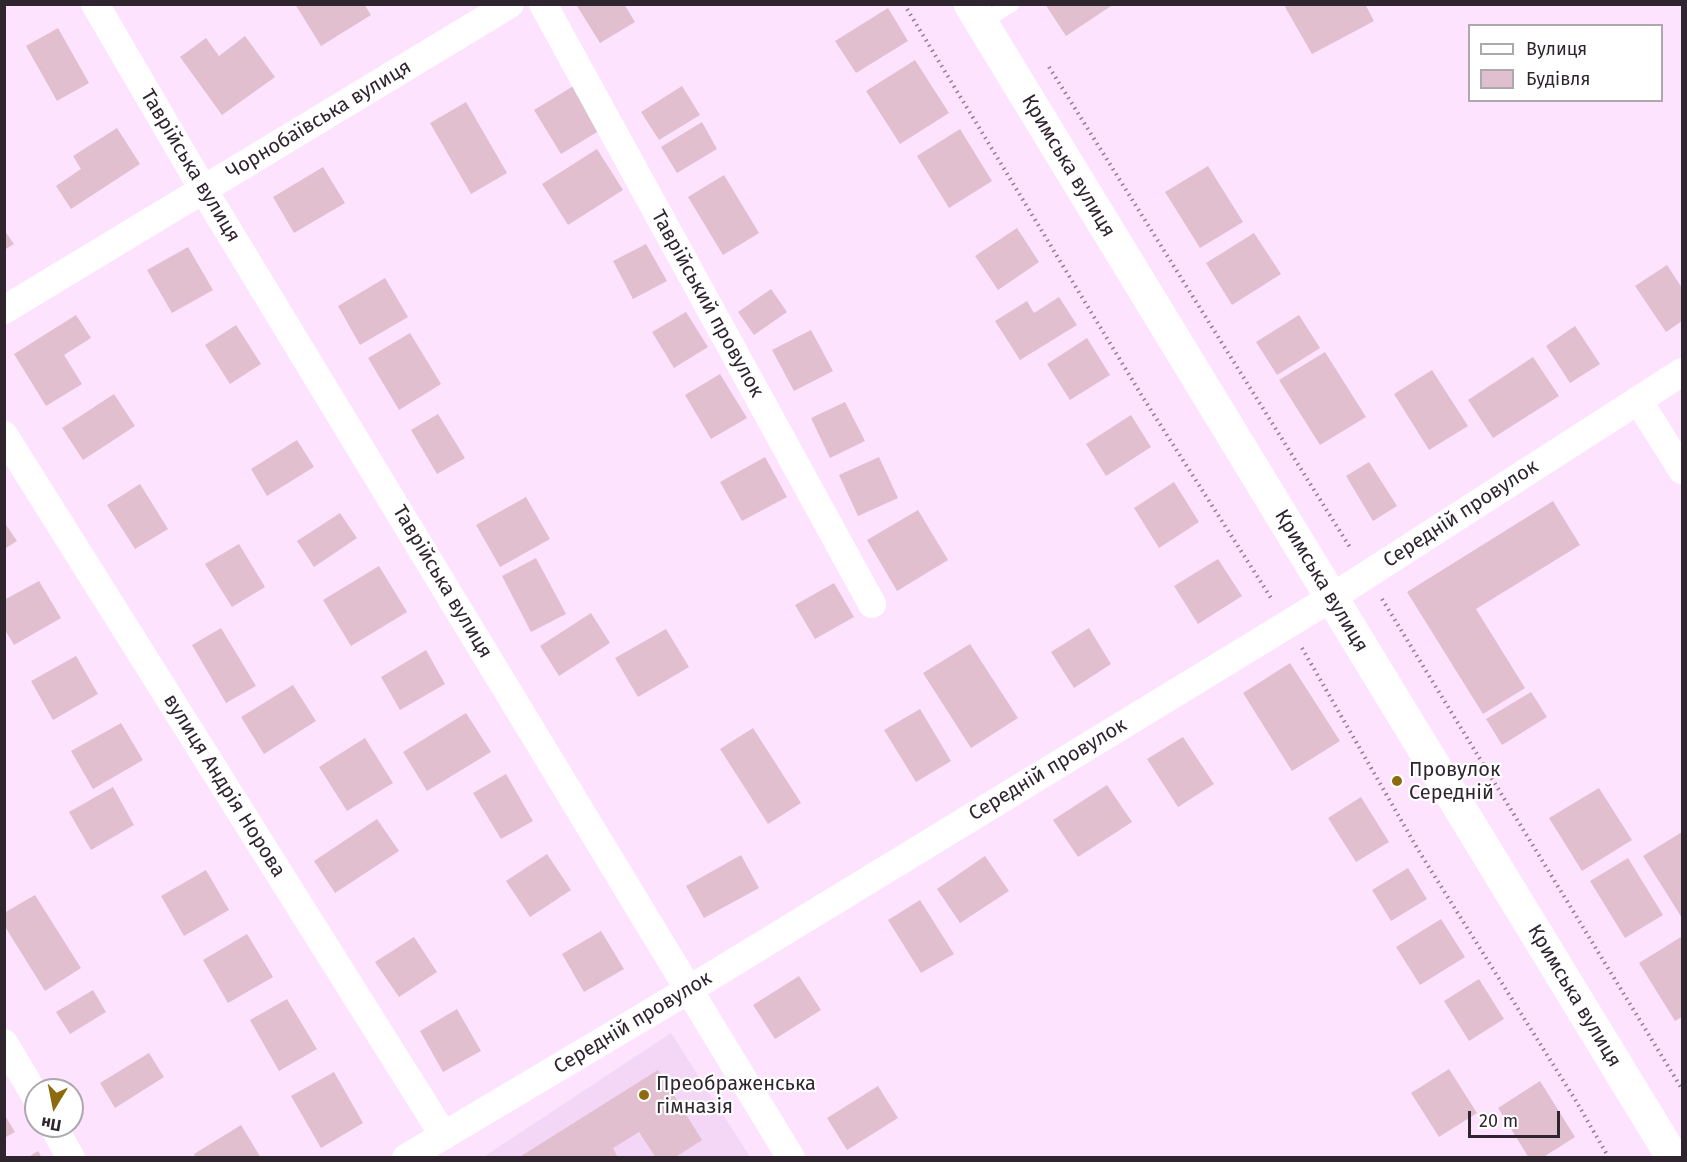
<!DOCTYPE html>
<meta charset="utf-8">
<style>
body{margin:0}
#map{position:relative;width:1687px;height:1162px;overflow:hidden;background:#fde3fe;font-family:"Fira Sans",sans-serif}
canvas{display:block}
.frame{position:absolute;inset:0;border:6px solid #2f252f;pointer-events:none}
.legend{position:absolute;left:1468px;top:24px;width:195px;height:78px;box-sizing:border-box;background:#fff;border:2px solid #aca8ac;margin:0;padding:8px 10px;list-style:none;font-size:18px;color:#2f252f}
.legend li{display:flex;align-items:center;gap:12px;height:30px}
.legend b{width:30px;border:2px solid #aca8ac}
.north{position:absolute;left:24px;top:1078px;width:60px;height:60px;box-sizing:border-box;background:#fff;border:2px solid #aca8ac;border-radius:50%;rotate:190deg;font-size:16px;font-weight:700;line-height:24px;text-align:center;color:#2f252f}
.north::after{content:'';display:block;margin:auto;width:21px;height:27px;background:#8e6a0e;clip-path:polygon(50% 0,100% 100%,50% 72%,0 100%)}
.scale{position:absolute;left:1468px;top:1111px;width:92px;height:27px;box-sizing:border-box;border:3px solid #2f252f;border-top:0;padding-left:8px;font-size:18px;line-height:21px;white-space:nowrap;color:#2f252f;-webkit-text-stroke:4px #fff;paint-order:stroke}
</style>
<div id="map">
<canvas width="1687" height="1162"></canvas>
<div class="frame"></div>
<ul class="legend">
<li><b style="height:8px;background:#fff"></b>Вулиця</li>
<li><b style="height:16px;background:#e1bfce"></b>Будівля</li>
</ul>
<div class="north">Пн</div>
<div class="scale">20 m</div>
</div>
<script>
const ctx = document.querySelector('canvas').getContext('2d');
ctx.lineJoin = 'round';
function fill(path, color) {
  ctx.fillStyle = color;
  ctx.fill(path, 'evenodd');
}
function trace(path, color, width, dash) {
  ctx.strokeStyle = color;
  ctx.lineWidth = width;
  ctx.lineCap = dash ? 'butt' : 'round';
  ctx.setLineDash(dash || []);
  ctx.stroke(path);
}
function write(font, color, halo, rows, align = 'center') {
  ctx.font = font + ' "Fira Sans",sans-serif';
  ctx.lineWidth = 4.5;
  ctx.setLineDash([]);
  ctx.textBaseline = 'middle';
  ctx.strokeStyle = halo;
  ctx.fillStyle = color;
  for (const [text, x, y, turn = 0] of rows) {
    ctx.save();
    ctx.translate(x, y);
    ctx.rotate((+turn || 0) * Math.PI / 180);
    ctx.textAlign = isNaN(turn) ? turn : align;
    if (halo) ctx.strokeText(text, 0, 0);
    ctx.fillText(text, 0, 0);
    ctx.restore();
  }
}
fill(new Path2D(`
 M671,1033L750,1157L482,1158Z`), '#f4d6f6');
fill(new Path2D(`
 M295,4H364L371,15L321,46Z
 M580,4H624L635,22L600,43L577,6Z
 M1045,4H1114L1066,36Z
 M1289,4H1365L1374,21L1312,54L1285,7Z
 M888,8L908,41L856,73L835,41Z
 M58,28L89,83L57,101L26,46Z
 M245,36L275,77L222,115L180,57L206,38L219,56Z
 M915,60L949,113L900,144L866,91Z
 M575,85L602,129L561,154L534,110Z
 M682,86L700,115L659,140L641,112Z
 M466,102L507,173L471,194L430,123Z
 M702,122L717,149L677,173L661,147Z
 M117,128L140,164L71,209L56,186L81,169L73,156Z
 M960,129L992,181L949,208L917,156Z
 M597,149L623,190L568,225L542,184Z
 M1208,166L1243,222L1200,248L1165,192Z
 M323,167L345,203L294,233L273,197Z
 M724,175L759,233L723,255L688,197Z
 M1017,228L1039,262L998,290L975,256Z
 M4,230L14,244L4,250Z
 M1254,233L1281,274L1232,305L1206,263Z
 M646,244L667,281L633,299L613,261Z
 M188,247L213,290L172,313L147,270Z
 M1667,265L1682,288V321L1666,332L1635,286Z
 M385,278L408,317L360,345L338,306Z
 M771,289L787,312L754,335L738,312Z
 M1059,297L1077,325L1020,360L995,321L1027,301L1034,313Z
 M686,312L708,347L674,368L652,332Z
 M76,315L91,338L64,355L82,384L46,406L14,354Z
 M1299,315L1320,348L1277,375L1256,342Z
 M236,325L261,364L230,384L205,345Z
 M1575,326L1600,364L1570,383L1546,346Z
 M811,330L833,371L794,391L772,350Z
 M410,333L441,384L399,410L368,358Z
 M1087,338L1110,375L1070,400L1047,364Z
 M1325,352L1366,417L1320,445L1279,380Z
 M1533,357L1559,396L1493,438L1468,400Z
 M1432,370L1468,426L1429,450L1394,394Z
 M720,374L747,418L711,439L685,395Z
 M114,394L135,426L83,460L62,428Z
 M845,402L865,441L830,458L811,418Z
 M438,414L465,458L437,474L411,430Z
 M1131,415L1151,447L1106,476L1086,444Z
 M297,440L314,467L267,496L251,469Z
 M765,457L787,497L742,521L720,482Z
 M879,457L898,498L858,516L839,475Z
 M1369,462L1397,506L1373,521L1346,476Z
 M1174,482L1199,522L1159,548L1134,508Z
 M140,484L168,529L135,549L107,505Z
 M526,497L550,539L500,567L476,525Z
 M1553,501L1580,545L1476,609L1525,688L1483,714L1407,592Z
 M918,510L948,560L897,591L867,540Z
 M340,513L357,538L314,567L297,541Z
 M4,522L17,541L4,549Z
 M239,544L265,587L232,607L205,564Z
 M536,558L566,614L531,632L502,576Z
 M1218,559L1242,596L1198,624L1174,586Z
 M379,566L407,612L351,646L323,600Z
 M39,581L61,618L14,645L4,628V600Z
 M834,583L854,617L815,639L795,605Z
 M591,613L610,643L559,676L540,646Z
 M221,628L256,686L226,703L192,645Z
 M1089,628L1111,664L1074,688L1051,652Z
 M666,629L689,667L638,697L615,658Z
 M970,644L1018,718L971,748L923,673Z
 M426,650L445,684L400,710L381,677Z
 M76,656L98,694L53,720L31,681Z
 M1290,663L1340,741L1292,771L1243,693Z
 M293,685L316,721L264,754L241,717Z
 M1531,692L1547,717L1502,745L1486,719Z
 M920,709L951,761L916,782L884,730Z
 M466,713L491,752L427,791L403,752Z
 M121,723L143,760L93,789L71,751Z
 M753,728L801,803L768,824L720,749Z
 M1183,737L1214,784L1178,807L1147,759Z
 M365,738L393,783L347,811L319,767Z
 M506,774L533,821L501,839L473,793Z
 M1107,785L1132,822L1078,857L1053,820Z
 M113,787L134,825L91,850L69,812Z
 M1599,788L1632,840L1582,871L1549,818Z
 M1361,797L1389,842L1356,862L1328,818Z
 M377,819L399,851L335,893L314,861Z
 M1682,832V918L1643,856Z
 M547,854L571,890L530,917L506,881Z
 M741,855L759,888L704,918L686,886Z
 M985,856L1009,891L960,923L937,889Z
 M1628,858L1663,915L1625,938L1590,881Z
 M1408,868L1427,899L1391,921L1372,890Z
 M206,870L229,910L184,936L161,896Z
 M35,895L81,968L45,991L4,925V913Z
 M920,900L954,954L921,973L888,920Z
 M1441,919L1465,957L1420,985L1396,947Z
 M601,931L624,969L584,992L562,954Z
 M247,934L273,977L228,1003L203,960Z
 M414,937L437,972L399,997L375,962Z
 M1681,937L1682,940V1017L1675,1021L1639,963Z
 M799,976L821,1010L775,1039L753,1005Z
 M1479,979L1504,1019L1469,1041L1444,1001Z
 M93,990L106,1012L70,1034L56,1012Z
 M287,999L317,1049L279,1071L250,1020Z
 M457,1009L481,1051L443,1072L420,1031Z
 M149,1053L164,1077L115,1108L100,1083Z
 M1449,1069L1477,1113L1439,1137L1411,1093Z
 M658,1070L702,1140L674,1158H656L639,1132L613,1148L618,1158H518Z
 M334,1072L363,1123L321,1148L291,1096Z
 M1540,1081L1575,1137L1542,1158H1529L1498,1108Z
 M878,1086L898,1118L847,1150L827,1118Z
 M4,1114L15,1132L4,1138Z
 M241,1125L261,1158H196L194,1154Z
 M38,1151L42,1158H27Z`), '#e1bfce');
trace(new Path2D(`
 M904,4L1142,396L1273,601
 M1049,67L1351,549
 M1382,599L1682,1089
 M1302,648L1420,853L1576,1101L1609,1158`), '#907e90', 4, [1.5, 4.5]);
trace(new Path2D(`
 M981,23L1012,4`), '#fff', 15);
trace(new Path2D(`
 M95,4L203,189L791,1158
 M543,4L872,604
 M4,310L510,4
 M1638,400L1682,470
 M4,435L444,1136
 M4,1043L36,1097
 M53,1126L71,1158
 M406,1158L690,989L1331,598L1682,372`), '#fff', 28);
trace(new Path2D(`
 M970,4L1673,1158`), '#fff', 33);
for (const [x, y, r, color] of [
 [1397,781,6,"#8e6a0e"],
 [644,1095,6,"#8e6a0e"]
]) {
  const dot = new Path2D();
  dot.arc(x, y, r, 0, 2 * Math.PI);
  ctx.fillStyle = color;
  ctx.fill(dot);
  trace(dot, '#fff', 2);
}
write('20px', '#2f252f', '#fff', [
 ["Чорнобаївська вулиця",319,120,-31],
 ["Таврійська вулиця",190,166,59],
 ["Кримська вулиця",1068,166,59],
 ["Таврійський провулок",707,304,61],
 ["Середній провулок",1461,514,-33],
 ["Кримська вулиця",1321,581,59],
 ["Таврійська вулиця",442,582,59],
 ["Середній провулок",1048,770,-31],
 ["вулиця Андрія Норова",224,786,58],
 ["Кримська вулиця",1574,996,59],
 ["Середній провулок",633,1023,-31]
]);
write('20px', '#2f252f', '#fff', [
 ["Провулок",1409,770],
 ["Середній",1409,793],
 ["Преображенська",656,1084],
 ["гімназія",656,1107]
], 'left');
</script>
